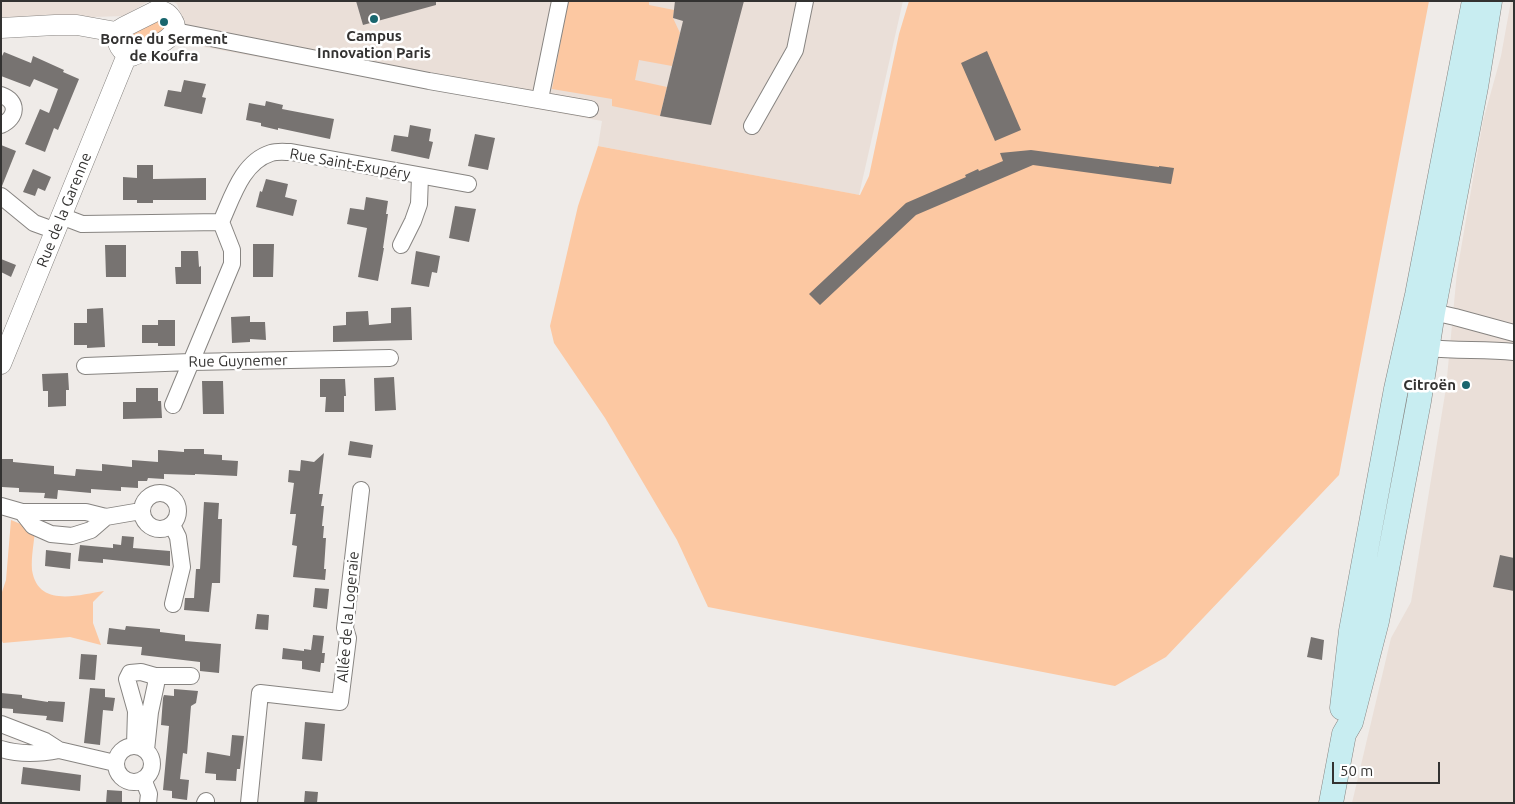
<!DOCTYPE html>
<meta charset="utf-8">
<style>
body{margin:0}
#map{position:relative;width:1515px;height:804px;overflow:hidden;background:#efebe8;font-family:Ubuntu,sans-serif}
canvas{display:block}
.frame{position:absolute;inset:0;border:2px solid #333231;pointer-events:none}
.scale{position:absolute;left:1332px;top:762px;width:108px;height:22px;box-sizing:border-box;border:2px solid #333231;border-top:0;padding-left:6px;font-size:15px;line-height:18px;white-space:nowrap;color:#333231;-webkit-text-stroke:4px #fff;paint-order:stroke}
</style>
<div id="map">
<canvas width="1515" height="804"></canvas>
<div class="frame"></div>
<div class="scale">50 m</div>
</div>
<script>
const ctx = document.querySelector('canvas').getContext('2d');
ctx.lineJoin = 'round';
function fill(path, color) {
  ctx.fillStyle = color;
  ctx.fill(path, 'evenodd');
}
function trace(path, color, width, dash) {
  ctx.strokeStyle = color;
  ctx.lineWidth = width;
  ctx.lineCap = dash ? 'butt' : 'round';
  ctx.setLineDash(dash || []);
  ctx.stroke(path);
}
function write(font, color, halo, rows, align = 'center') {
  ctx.font = font + ' Ubuntu,sans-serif';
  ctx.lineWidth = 5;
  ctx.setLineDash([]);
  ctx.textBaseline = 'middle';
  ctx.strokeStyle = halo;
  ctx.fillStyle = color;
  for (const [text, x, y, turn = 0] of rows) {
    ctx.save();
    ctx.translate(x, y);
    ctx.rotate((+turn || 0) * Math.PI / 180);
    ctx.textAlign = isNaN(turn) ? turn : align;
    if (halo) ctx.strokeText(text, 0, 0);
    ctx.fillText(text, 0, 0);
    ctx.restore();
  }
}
fill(new Path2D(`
 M1,1H149L124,16L1,20Z
 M172,1H903L859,195L598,146L602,121L193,45L177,4Z
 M1511,1H1514V803H1352L1391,638L1411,602L1446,388L1457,272L1483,121L1501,56Z`), '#eadfd8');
fill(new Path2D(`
 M568,1H649V5L674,10L673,18L680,33L672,66L639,60L635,80L667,87L660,116L612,106V99L552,89Z
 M909,1H1429L1339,475L1166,657L1115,686L708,607L677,540L605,418L554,343L550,326L578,206L598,146L860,195L869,176L899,34Z
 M160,17L168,29L133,49L124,37Z
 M11,520L35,530C34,543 31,557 32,570C38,608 78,595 104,591L93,602V623L101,645L70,637L3,643L1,639V595L6,580Z`), '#fcc8a2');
fill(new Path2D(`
 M356,1H436V5L363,25Z
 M675,1H744L711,125L660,116L683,21L673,18Z
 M987,51L1021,130L995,141L961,63Z
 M4,52L31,63L33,56L64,70L63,72L79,79L58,130L54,128L45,152L25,144L40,109L49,113L58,89L34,79L30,87L1,76V58Z
 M184,80L206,84L202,97L206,98L202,114L164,106L168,90L181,92Z
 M266,101L283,105L282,109L334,119L330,139L278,128V130L261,126V123L246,120L249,103L265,106Z
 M410,125L431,129L429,141L433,142L429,159L391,151L394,135L408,137Z
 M475,134L495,138L488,170L468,166Z
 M1,145L16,151L2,186H1Z
 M1031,150L1159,167V166L1174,168L1171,184L1033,165L916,215L820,305L809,294L906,203L966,177L965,175L978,169L979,171L1003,161L1000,153Z
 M137,165H153V179L206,178V200H153V203H137V200H123V177L137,178Z
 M33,169L51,177L45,191L38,188L35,196L23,192Z
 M266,179L288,184L285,197L297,200L293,216L256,207L260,191L262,192Z
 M366,197L388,201L386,214H388L383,248H384L378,281L358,277L367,228L347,224L350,208L364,210Z
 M455,206L476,209L469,242L449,238Z
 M253,244H274L273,277H253Z
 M105,245H126V277H106Z
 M181,251H198L199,267L201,266V284H176L175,267H181Z
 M416,251L440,256L437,273L432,272L429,287L411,284Z
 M1,259L16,265L11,277L1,272Z
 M411,307L412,340L333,342V326L346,325V312L368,311L369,325L391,323V308Z
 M103,308L105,347L87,348V345H74V323H87V309Z
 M250,316V322H265L266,340L250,339V342L232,343L231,317Z
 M158,320H175V346H158V343H142V325H158Z
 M68,373L69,390H66V406L48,407V391H43L42,374Z
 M394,377L396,410L375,411L374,378Z
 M320,379H345L346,396H344V412H325L326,397H320Z
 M202,381H223L224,414H203Z
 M136,388H158V401H161L162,418L123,419V402H136Z
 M350,441L373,445L371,458L348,455Z
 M184,449H204V454L222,455V460L238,461L237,476L195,474V475L164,474V479L148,478L147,481H138V488L121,487V491L91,489V493L58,490L57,499L44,498L45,493L19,492V488L2,487L1,459H13V462L54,466V474L75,476L76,469L102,471V464L132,467V460L158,462V450L184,452Z
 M324,453L319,494H323L321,506H324L322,526H324L323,538H326L324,569H326L325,580L293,577L297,546L292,545L296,514H290L294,483L288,482L289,470L300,471L301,460L314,462Z
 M204,502L219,503L218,519H222L220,583H212L209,612L184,610L185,598H194L196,569H200Z
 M122,536L134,537L133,548L170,551V566L103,559V563L78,561L80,545L113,548V544L121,545Z
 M46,550L71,553L70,569L45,566Z
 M1500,555L1514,558V591L1493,587Z
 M315,588L329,589L327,609L313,607Z
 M257,614L269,615L268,630L255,629Z
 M126,626L160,629V632L185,635V641L221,644L219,673L200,671V662L141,655L142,647L107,644L109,628L125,630Z
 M313,635L324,636L322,653H325L324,663H321L320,672L302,669V661L282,659L283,648L304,651V649L311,650Z
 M1311,637L1324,640L1322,660L1307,657Z
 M81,654L97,655L95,680L79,679Z
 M90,688L105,689V697L115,698L113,711L103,710L100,745L84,743Z
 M174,689L198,691L196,703L191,706L187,754L183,753L180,779L189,780L187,800L172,798V791L163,790L169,726L161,725L163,698L164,695L174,696Z
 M1,693L22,695V698L48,702V701L65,702L63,722L46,720L47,716L13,713V709L1,708Z
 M305,722L325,724L322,761L302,759Z
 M232,735L244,736L240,769H237L236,781L216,780V774L205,773L207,752L230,756Z
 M23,767L81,775L80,791L21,784Z
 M107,790L122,791V803H106Z
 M305,791L318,792L317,803H304Z`), '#777371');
const minor = new Path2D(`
 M175,31L429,81L590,109
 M1,95C19,101 17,118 1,125
 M540,99L560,1
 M752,126L795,50L805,1
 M1,196L34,223L56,231
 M61,216L82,224L221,222C232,198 242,162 271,153C277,151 285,152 291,152L468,184
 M401,245L413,221L419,204L420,176
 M1426,320L1433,312L1455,317L1514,333
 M1424,338L1429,348C1457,351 1485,349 1514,352
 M85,366L191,362L390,358
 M173,405L232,264V250L221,222
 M142 511a18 18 0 1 1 36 0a18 18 0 1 1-36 0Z
 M1,506L22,512H86L106,517L141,511
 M22,512L33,526L51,534L72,536L91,530L106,517
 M172,525L178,537L182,567L173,604
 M155,676H191
 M1,724L45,741L59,750L115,763
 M135,745L136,711L127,679L130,673L141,672L155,676L156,684L150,712L146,750
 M116 764a18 18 0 1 1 36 0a18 18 0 1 1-36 0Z
 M1,749C20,755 39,754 59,750
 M143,779L149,794L148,803
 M205,803L206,801
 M249,803L260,693L340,702L348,638L345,628L361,490`);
const tertiary = new Path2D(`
 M158,10C166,12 169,14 173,21C184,38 144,51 132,56C120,52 117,44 116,32L124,27Z
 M1,28L55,25H77L116,32
 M1,364L127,55`);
const secondary = new Path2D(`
 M1342,708L1351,631L1396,389L1417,295L1474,1
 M1331,803L1344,734L1351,722L1377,621L1419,401L1433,312L1476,87L1490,1`);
trace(minor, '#878481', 18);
trace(tertiary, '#878481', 21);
trace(secondary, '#878481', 25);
trace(minor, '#fff', 16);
trace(tertiary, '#fff', 20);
trace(secondary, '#c8edf1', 24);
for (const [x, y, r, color] of [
 [374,19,5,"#19666e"],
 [164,22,5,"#19666e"],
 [1466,385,5,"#19666e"]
]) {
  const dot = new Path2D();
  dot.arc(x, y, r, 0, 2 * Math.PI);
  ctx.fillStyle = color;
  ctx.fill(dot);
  trace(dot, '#fff', 2);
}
write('bold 15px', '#333231', '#fff', [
 ["Campus",374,36],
 ["Innovation Paris",374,53],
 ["Borne du Serment",164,39],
 ["de Koufra",164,56],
 ["Citroën",1456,385,"right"]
]);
write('15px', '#333231', '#fff', [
 ["Rue Saint-Exupéry",350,164,10],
 ["Rue de la Garenne",64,210,-68],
 ["Rue Guynemer",238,361,-1],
 ["Allée de la Logeraie",348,617,-85]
]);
</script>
